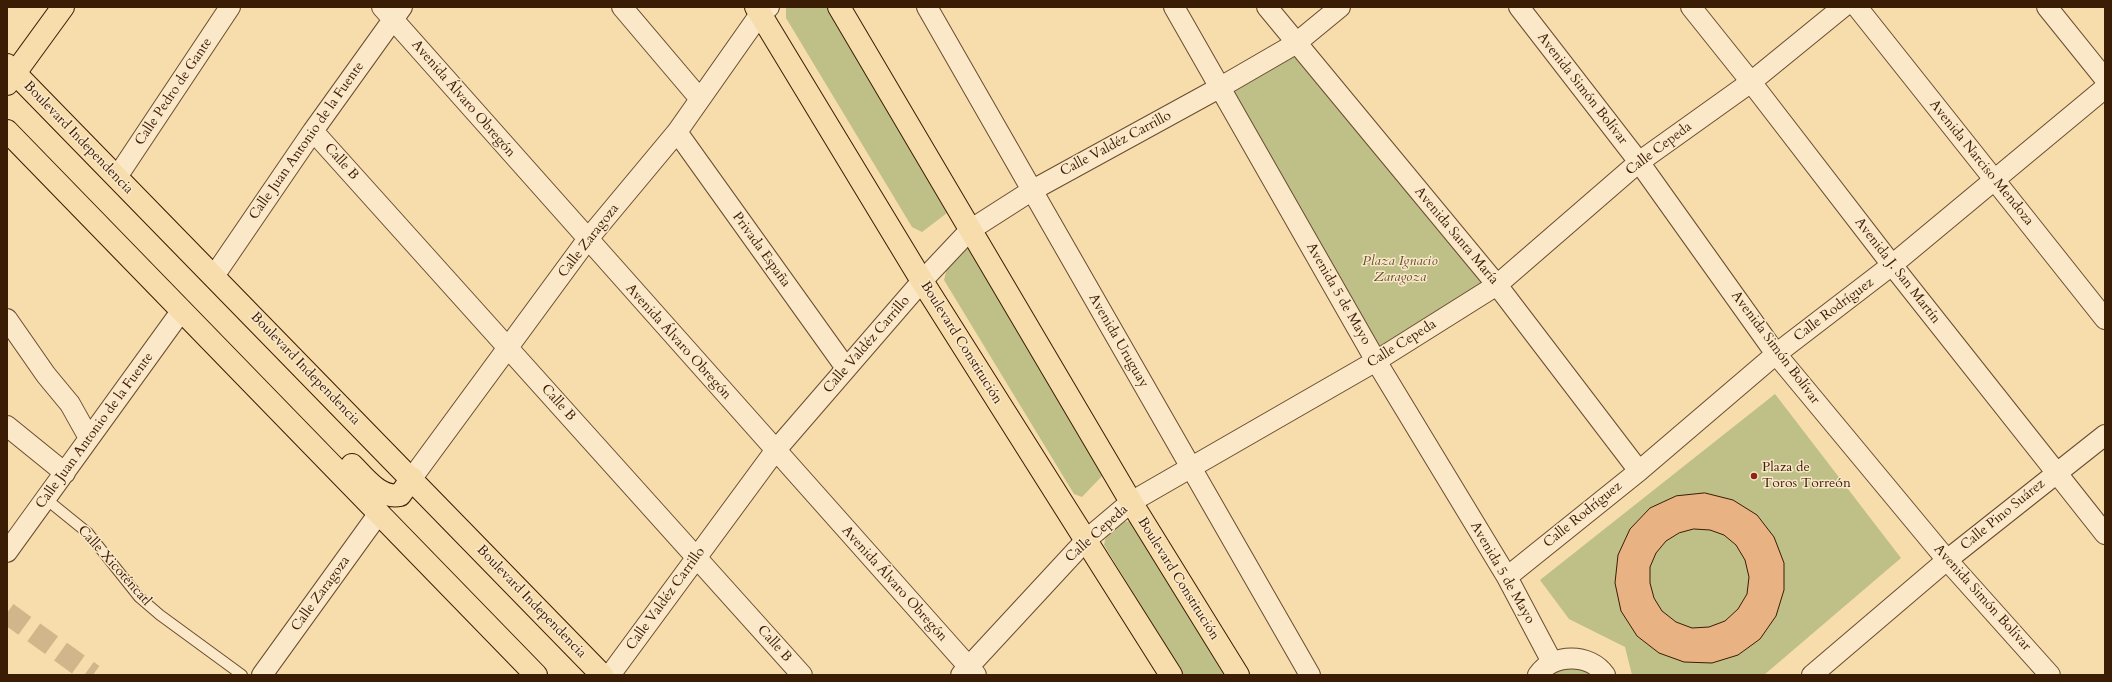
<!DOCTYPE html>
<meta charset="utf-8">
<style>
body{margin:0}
#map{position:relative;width:2112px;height:682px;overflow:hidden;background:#f7dcac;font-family:Cardo,serif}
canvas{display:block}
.frame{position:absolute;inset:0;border:8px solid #3b1c05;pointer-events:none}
</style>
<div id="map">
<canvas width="2112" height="682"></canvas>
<div class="frame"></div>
</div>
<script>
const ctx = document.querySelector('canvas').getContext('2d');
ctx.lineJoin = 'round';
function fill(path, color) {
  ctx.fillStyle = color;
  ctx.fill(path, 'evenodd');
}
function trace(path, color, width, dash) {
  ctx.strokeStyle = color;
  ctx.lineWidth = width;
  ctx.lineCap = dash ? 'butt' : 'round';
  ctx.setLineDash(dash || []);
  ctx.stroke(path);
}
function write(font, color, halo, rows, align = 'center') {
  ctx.font = font + ' Cardo,serif';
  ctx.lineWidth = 3;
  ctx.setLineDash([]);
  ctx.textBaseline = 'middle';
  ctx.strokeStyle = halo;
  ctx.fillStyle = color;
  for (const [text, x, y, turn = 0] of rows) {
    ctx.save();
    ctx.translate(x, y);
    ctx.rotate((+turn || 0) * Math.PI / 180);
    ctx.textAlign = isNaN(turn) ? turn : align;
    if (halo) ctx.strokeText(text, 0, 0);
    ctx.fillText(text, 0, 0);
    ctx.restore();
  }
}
fill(new Path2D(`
 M786,7H831L948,206L947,213L922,232L912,227L786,18Z
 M1296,44L1497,285L1377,360L1221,89Z
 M968,248L1104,474L1082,497L1074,494L944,280L947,268Z
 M1775,394L1901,558L1764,675H1632L1625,647L1569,619L1540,580Z
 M1134,521L1224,675H1183L1104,545L1106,535L1122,522Z
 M1567,664L1596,675H1545Z`), '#bec088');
const building = new Path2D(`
 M1705,493L1733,500L1757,515L1774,537L1784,563V590L1776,616L1760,639L1738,655L1712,663L1684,662L1659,653L1637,636L1621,611L1615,583L1618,555L1630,529L1650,508L1676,496ZM1694,529L1710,530L1724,535L1736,545L1745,560L1749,577L1747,594L1738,609L1725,621L1709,627L1692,628L1676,622L1662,611L1654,598L1650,583V567L1656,553L1666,541L1679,533Z`);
fill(building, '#e8b283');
trace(building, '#3b1c05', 1);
trace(new Path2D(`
 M7,613L93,675`), '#d1b68b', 22, [22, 11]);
const service = new Path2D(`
 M46,499L88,533L139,597L160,615L242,675`);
const minor = new Path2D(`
 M382,7L976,675
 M622,7L700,99
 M927,7L1310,675
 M1174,7L1376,361L1507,577L1552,662
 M1267,7L1497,285L1639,471
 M1519,7L1639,162L1776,354L1947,560L2050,675
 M1691,7L1751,82L1892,265L2105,534
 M1857,7L2105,319
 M2047,7L2105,79
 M313,131L802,675
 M677,132L846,368
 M117,177L230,7
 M214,276L313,131L402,7
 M7,319L46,375L70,404L89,438
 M7,426L65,473
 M412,478L587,240L677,132L760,14L769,7
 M7,552L182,310
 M1507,577L1639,471L1776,354L1892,265L2105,88
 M262,675L379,513
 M610,675L775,451L922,281L970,230L1031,191L1219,88L1295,44L1340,7
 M961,675L1086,540L1131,502L1376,361L1497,285L1639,162L1751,82L1843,7
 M1538,675C1553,653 1590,653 1605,675
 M1812,675L1947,560L2105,435`);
const primary = new Path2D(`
 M756,7L922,281L1171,675
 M839,7L1131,502L1238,675
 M7,65L602,675
 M7,131L536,675
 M352,465C365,478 380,499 400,495L412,478`);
const trunk = new Path2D(`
 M7,84L63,7`);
trace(service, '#6a4c2f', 12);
trace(minor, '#6a4c2f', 22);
trace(primary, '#3b1c05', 24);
trace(trunk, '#3b1c05', 24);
trace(service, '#fae8c9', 10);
trace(minor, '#fae8c9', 20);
trace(primary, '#f7dcac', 22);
trace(trunk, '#f7dcac', 22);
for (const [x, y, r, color] of [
 [1754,476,4,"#8f2418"]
]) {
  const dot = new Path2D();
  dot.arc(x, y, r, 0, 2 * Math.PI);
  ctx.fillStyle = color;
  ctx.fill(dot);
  trace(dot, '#fae8c9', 1.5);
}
write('14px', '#3b1c05', '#fae8c9', [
 ["Avenida Simón Bolívar",1582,89,52],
 ["Calle Pedro de Gante",174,92,-56],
 ["Avenida Álvaro Obregón",463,99,49],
 ["Boulevard Independencia",78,138,46],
 ["Calle Juan Antonio de la Fuente",307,141,-55],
 ["Calle Valdéz Carrillo",1116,144,-28],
 ["Calle Cepeda",1659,149,-37],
 ["Calle B",341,162,48],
 ["Avenida Narciso Mendoza",1981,163,51],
 ["Avenida Santa María",1456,236,50],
 ["Calle Zaragoza",589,241,-52],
 ["Privada España",761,250,54],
 ["Avenida J. San Martín",1897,271,52],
 ["Avenida 5 de Mayo",1338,294,60],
 ["Calle Rodríguez",1834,310,-37],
 ["Avenida Uruguay",1118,341,60],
 ["Avenida Álvaro Obregón",678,342,48],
 ["Boulevard Constitución",961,343,58],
 ["Calle Cepeda",1402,344,-32],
 ["Calle Valdéz Carrillo",867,345,-49],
 ["Avenida Simón Bolívar",1775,348,53],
 ["Boulevard Independencia",305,369,46],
 ["Calle B",558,403,48],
 ["Calle Juan Antonio de la Fuente",95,431,-54],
 ["Calle Rodríguez",1583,515,-39],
 ["Calle Pino Suárez",2003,515,-39],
 ["Calle Cepeda",1097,534,-42],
 ["Calle Xicoténcatl",114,566,48],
 ["Avenida 5 de Mayo",1502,573,60],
 ["Boulevard Constitución",1178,579,58],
 ["Avenida Álvaro Obregón",894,584,48],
 ["Calle Zaragoza",321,594,-54],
 ["Avenida Simón Bolívar",1982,598,48],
 ["Calle Valdéz Carrillo",666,599,-54],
 ["Boulevard Independencia",531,602,46],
 ["Calle B",774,644,48]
]);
write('italic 14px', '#624d2c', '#fae8c9', [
 ["Plaza Ignacio",1400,262],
 ["Zaragoza",1400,278]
]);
write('14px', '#3b1c05', '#fae8c9', [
 ["Plaza de",1762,468],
 ["Toros Torreón",1762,484]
], 'left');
</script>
